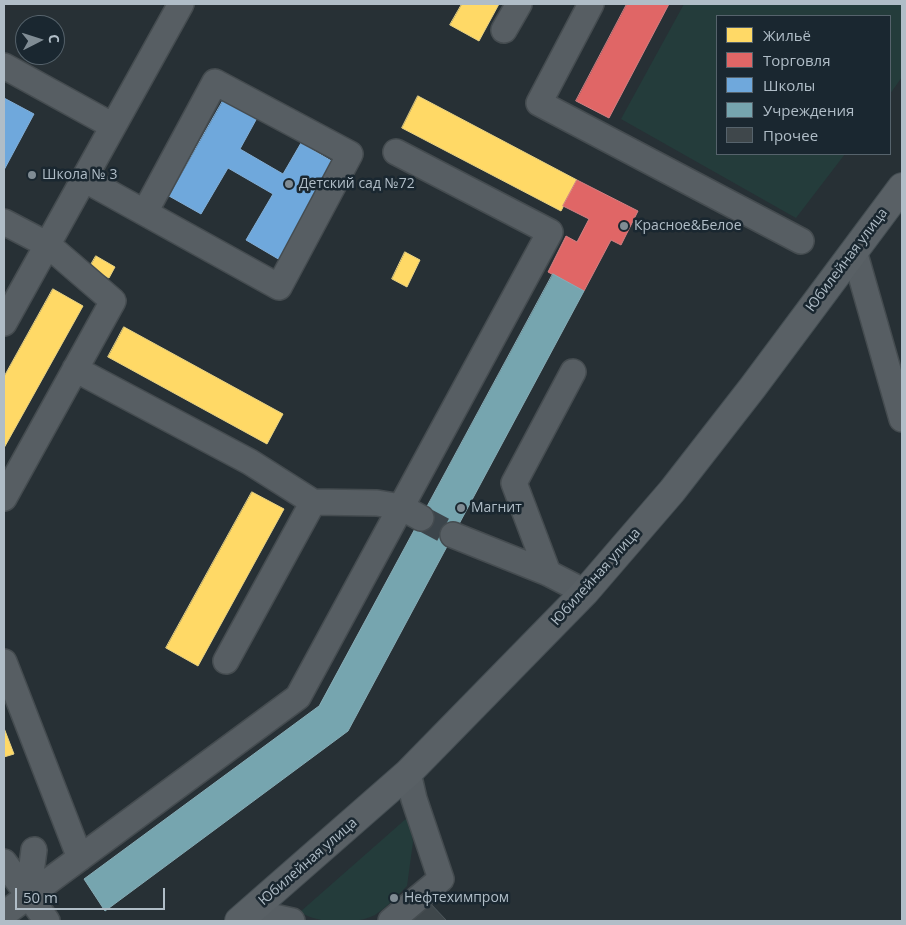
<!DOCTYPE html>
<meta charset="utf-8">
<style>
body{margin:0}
#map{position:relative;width:906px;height:925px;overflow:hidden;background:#273035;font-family:"Open Sans",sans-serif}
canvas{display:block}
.frame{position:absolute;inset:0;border:5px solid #b0bdc7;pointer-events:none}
.legend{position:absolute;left:716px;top:15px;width:175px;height:140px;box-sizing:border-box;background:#1a2730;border:1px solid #56636c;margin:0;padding:6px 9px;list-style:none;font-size:15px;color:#b0bdc7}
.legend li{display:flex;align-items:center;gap:10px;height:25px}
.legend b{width:25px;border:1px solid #56636c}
.north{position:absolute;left:15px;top:15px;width:50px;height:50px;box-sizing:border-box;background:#1a2730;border:1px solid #56636c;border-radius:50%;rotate:85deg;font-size:14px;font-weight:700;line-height:20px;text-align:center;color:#b0bdc7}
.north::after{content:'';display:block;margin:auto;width:18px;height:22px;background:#808c94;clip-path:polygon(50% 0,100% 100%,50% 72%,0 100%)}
.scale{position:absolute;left:15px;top:888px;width:150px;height:22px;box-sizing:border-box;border:2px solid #b0bdc7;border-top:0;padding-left:6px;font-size:15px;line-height:18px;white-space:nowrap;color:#b0bdc7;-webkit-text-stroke:4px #1a2730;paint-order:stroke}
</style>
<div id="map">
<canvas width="906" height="925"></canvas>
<div class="frame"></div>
<ul class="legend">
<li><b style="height:14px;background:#ffd966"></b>Жильё</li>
<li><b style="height:14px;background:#e06666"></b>Торговля</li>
<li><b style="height:14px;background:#6fa8dc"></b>Школы</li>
<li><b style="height:14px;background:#76a5af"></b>Учреждения</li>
<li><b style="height:14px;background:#3f474b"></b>Прочее</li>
</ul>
<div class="north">С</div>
<div class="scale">50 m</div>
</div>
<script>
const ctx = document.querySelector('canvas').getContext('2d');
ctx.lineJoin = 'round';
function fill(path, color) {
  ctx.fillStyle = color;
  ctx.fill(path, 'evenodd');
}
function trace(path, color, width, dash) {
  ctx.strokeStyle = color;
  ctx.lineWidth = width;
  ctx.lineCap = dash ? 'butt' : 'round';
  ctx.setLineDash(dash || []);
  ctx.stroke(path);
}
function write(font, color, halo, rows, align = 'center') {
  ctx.font = font + ' "Open Sans",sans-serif';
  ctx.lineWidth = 5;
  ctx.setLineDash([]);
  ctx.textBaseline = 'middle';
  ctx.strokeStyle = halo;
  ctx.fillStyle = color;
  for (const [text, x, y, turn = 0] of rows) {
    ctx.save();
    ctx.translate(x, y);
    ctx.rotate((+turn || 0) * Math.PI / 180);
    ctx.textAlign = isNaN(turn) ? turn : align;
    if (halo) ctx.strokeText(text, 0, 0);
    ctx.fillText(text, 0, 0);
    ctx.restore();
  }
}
fill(new Path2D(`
 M684,4H902V77L890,94V16H717V154H845L796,218L621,119Z
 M408,817L413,842L407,886C397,896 387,907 375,915C355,925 318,924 300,912Z`), '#243c3b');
const homes = new Path2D(`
 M462,4H499L479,41L450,25Z
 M418,96L577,180L561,211L402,128Z
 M405,252L420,260L407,287L392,279Z
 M96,256L115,267L109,278L89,268Z
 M53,289L83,306L4,448V377Z
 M124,327L283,414L267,444L108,357Z
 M252,492L284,509L198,666L166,648Z
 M4,728L14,754L4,757Z`);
fill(homes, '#ffd966');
trace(homes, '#e7d183', 1);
const shops = new Path2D(`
 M627,4H669L609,118L576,101Z
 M577,180L638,211L621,245L611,240L584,291L548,272L566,236L577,242L589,219L563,206Z`);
fill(shops, '#e06666');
trace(shops, '#d28083', 1);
const schools = new Path2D(`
 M4,98L34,114L4,170Z
 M224,99L257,118L240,149L283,174L301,143L335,163L280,260L246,240L273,194L228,168L201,214L169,196Z`);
fill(schools, '#6fa8dc');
trace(schools, '#82aed6', 1);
const public = new Path2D(`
 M553,274L584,291L348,731L105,911L84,879L319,706Z`);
fill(public, '#76a5af');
trace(public, '#87acb6', 1);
const building = new Path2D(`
 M428,901L447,921H406Z`);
fill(building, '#3f474b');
trace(building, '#4f585d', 1);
trace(new Path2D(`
 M421,518L453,535`), '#3c454b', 25, [25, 12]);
const minor = new Path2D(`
 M591,4L539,103L801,241
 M504,30L519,4
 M4,66L113,126
 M84,179L279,287L350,154L215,82L145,212
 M4,222L48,245L113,301L4,498
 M854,251L902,419
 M4,323L181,4
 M75,369L250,462L313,502L377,503L401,507L421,518
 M453,535L548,573L585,592
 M548,573L514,483L573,372
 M226,661L313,502
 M4,662L80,858
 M4,862L47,921
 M28,896L34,850
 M251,912L292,921
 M4,914L298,697L550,232L396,152
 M391,921L441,879L414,799L408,773`);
const major = new Path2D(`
 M239,921L408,773L585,592L672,491L753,387L902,187`);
trace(minor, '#454c50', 28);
trace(major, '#444d52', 30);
trace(minor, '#575e63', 25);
trace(major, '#596065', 28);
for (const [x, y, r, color] of [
 [32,175,5,"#808c94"],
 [289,184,5,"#808c94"],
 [624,226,5,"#808c94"],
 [461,508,5,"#808c94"],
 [394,898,5,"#808c94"]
]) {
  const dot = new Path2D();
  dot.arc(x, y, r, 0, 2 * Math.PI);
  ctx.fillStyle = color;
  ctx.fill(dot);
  trace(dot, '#1a2730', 2);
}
write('14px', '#b0bdc7', '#1a2730', [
 ["Школа № 3",42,175],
 ["Детский сад №72",299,184],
 ["Красное&Белое",634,226],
 ["Магнит",471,508],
 ["Нефтехимпром",404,898]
], 'left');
write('14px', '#b0bdc7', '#1a2730', [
 ["Юбилейная улица",847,260,-53],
 ["Юбилейная улица",596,577,-48],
 ["Юбилейная улица",308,862,-41]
]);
</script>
